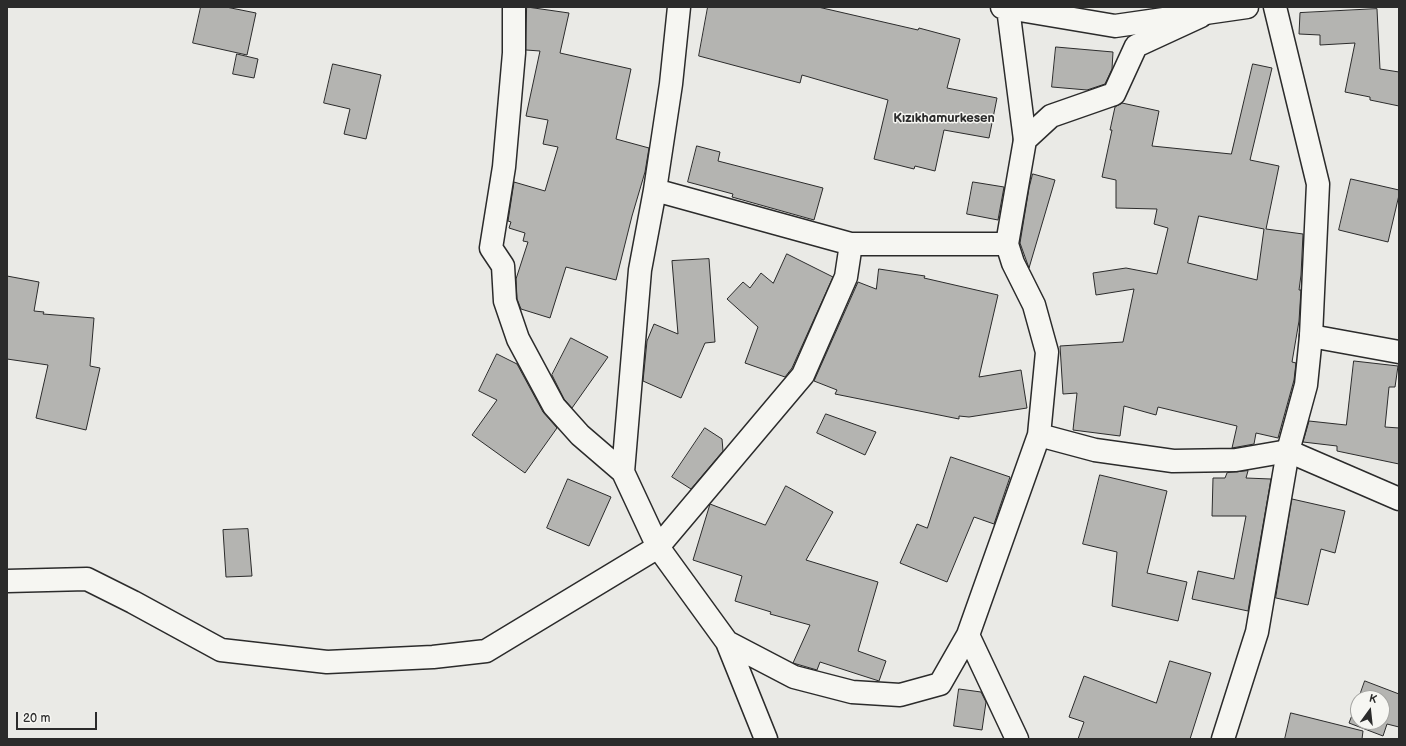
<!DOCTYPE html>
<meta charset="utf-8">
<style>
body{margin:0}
#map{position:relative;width:1406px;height:746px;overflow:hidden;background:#eaeae6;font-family:"Balsamiq Sans",sans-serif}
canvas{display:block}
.frame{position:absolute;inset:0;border:8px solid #2b2b2b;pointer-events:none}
.north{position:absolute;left:1350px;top:690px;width:40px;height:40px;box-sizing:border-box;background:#f6f6f2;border:1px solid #a5a5a2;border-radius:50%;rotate:15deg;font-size:11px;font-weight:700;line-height:16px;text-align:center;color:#2b2b2b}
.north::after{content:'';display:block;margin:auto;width:14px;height:18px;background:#2b2b2b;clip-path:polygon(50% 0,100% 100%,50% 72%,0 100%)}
.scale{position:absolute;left:16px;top:712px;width:81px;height:18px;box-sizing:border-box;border:2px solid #2b2b2b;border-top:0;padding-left:5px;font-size:12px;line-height:14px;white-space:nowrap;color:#2b2b2b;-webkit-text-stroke:3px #f6f6f2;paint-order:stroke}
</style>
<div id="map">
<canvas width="1406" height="746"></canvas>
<div class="frame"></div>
<div class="north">K</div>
<div class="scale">20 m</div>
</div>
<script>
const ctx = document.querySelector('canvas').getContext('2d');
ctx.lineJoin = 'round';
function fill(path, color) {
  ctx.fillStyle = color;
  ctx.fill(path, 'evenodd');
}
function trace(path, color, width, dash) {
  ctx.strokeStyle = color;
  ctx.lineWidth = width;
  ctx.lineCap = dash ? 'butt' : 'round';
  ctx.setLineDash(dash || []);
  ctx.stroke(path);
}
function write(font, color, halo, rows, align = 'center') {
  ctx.font = font + ' "Balsamiq Sans",sans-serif';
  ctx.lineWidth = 3;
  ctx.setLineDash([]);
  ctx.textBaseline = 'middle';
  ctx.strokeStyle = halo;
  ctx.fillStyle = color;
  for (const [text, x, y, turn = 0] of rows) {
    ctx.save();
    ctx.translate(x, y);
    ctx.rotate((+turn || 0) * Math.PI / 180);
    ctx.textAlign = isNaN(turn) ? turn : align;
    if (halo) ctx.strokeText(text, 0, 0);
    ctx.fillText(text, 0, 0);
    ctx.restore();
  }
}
const building = new Path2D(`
 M201,7H226L256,13L247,55L193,43Z
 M527,7L569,13L560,53L631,69L616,139L649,148L645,172L632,216L616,280L566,267L550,318L521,309L517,299L516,279L528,242L523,241L525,233L509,228L511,222L508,221L514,182L545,191L558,147L543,144L548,120L526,116L540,51L526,50Z
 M708,7H818L918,30L919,28L960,39L947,88L997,98L989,138L944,130L935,171L915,166L914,169L874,159L888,100L802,75L800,83L699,56Z
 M1377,9L1380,69L1399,72V106L1370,100V97L1345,92L1355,43L1320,45V35L1299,34L1300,13Z
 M1056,47L1113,52L1112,69L1105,84L1087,90L1052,87Z
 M237,54L258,59L254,78L233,74Z
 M333,64L381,75L366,139L344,134L350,109L324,103Z
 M1253,64L1272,68L1250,160L1279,166L1266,229L1303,234L1301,275L1299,290H1301L1299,321L1292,362L1296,363L1294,380L1278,438L1256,433L1254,444L1232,448L1237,426L1158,407L1156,415L1124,406L1120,436L1073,430L1077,393L1063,394L1060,346L1123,342L1134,289L1096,295L1093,273L1126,268L1157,274L1168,228L1154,224L1157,209L1116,208V180L1102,177L1112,130H1110L1115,107L1122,103L1159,111L1152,146L1231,154ZM1199,216L1264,229L1257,280L1188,263Z
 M697,146L720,152L718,161L823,188L814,220L732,197L733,194L688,182Z
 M1033,174L1055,180L1029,268L1020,243L1029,188Z
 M1351,179L1399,190V195L1388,242L1339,230Z
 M973,182L1004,187L998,220L967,214Z
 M787,254L833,277L792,368L785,377L745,363L758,327L727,299L743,282L750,288L761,273L773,283Z
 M709,259L715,342L705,343L681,398L643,381L647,341L654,324L678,334L672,261Z
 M879,269L925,276L924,278L998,295L979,377L1021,370L1027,408L969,417L959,416V419L835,394L837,390L814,381L858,282L876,289Z
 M7,276L39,282L34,311L44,312L43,314L94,318L90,366L100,368L86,430L36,418L48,365L7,359Z
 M571,338L608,357L572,408L564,399L552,375Z
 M497,354L517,364L543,412L557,428L525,473L472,435L497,400L479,391Z
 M1354,361L1398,366L1395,387H1389L1385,427L1399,428V464L1337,451V446L1303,442L1309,421L1346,425Z
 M826,414L876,432L865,455L817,433Z
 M705,428L722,439L723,451L691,489L672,477Z
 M951,457L1010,477L994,524L974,517L947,582L900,563L917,524L927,528Z
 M1248,471L1246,478L1271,479L1248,611L1192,599L1198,571L1234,579L1246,516H1212L1213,478H1225L1227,473Z
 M1100,475L1167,491L1147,573L1187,582L1178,621L1112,606L1117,552L1083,544Z
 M568,479L611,497L589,546L547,528Z
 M786,486L833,512L806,560L878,582L858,651L886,661L879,681L820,662L817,670L793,663L810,625L770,614L771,612L735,601L742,576L693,560L710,504L765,525Z
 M1292,499L1345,511L1335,553L1321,549L1308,605L1276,598Z
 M248,529L252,576L226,577L223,530Z
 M1170,661L1211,673L1190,739H1078L1084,722L1069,717L1084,676L1156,703Z
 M1365,681L1399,694V727L1387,724L1383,736L1349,723L1358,700V722H1382V698H1359Z
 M959,689L981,692L986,702L982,730L954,726Z
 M1291,713L1363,731L1362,739H1285Z`);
fill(building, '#b4b4b1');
trace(building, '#2b2b2b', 1);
const street = new Path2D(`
 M514,7V53L504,167L491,248L503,266L505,301L518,339L554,406L580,435L623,472
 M679,7L671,84L655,190L640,270L623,472L658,547L727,642L794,677L852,692L900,695L940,684L968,635L1039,435L1047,352L1034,305L1013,263L1007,244L1025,140L1051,116L1114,94L1136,46L1201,16
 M655,190L851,244H1007
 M1311,336L1399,352
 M1039,435L1095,450L1173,461L1236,460L1288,451L1399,499
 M7,581L87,579L133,602L221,650L327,662L433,657L486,651L658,547L803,375L846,277L851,244
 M968,635L1017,739
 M727,642L766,739`);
const secondary = new Path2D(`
 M1002,7L1115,26L1247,7
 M1008,8L1025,140
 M1223,739L1257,632L1288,451L1306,385L1311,336L1318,184L1275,7`);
trace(street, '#2b2b2b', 25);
trace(secondary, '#2b2b2b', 25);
trace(street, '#f6f6f2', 22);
trace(secondary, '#f6f6f2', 22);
write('bold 13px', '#2b2b2b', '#f6f6f2', [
 ["Kızıkhamurkesen",944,119]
]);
</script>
